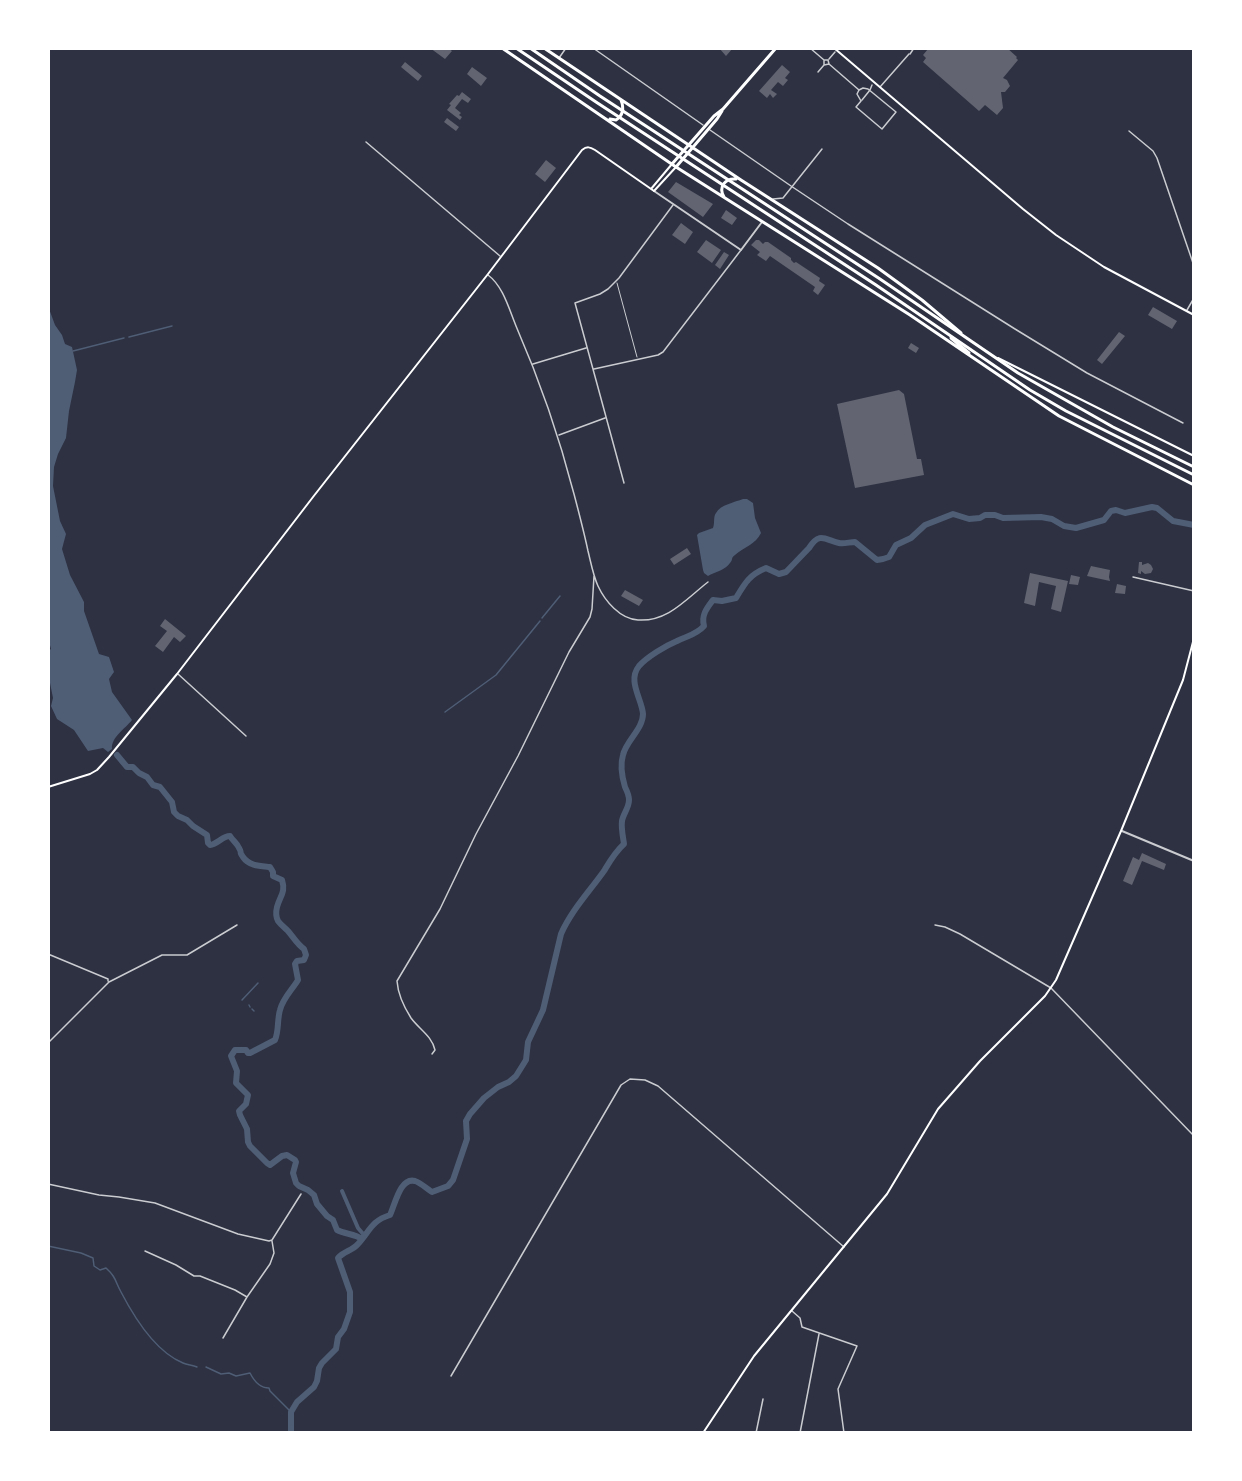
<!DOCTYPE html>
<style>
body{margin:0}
#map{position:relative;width:1242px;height:1481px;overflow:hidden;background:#2d3142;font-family:"Open Sans",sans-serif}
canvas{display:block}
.frame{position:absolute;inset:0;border:50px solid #fff;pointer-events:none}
</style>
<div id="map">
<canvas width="1242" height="1481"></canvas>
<div class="frame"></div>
</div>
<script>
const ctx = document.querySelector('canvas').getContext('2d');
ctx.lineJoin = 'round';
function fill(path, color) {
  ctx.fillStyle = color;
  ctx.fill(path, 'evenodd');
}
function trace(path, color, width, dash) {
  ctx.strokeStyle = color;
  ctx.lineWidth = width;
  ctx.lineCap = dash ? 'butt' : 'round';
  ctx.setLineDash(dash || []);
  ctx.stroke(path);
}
fill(new Path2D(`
 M48,306L55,325L62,335L65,344L72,347L77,370L75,382L69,411L66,438L58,454L54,467L53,486L60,521L66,534L62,549L70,575L84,602V611L99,654L109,657L114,672L109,679L112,692L132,720C125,729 111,737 112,749L108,752L103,748L88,751L74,730L57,719L51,706L53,698L50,683L48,682V651L51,649C48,639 46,626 50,616L48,612Z
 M743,499H747L753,503L755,518L761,533C756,544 744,547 735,555C730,559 734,558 730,563C725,570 715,572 708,576L704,573L703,570L697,535L699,533L713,528C715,523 713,517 716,513C720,505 735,502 743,499Z`), '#4f5d75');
trace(new Path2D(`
 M129,337L172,326
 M73,351L124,338
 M542,618L560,596
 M445,712L496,675L540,621
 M242,1000L258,983
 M249,1005L250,1007
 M252,1009L254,1011
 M48,1246L81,1253L93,1258L94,1266L100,1270L106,1268C116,1277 115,1281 121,1292C134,1317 156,1352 183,1363C187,1365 192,1365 197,1367
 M206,1367L221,1374L229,1373L236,1376L250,1373C254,1381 260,1388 269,1388L270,1391L291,1412`), '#4f5d75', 1.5);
trace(new Path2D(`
 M342,1191L358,1228L364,1235`), '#4f5d75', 4);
trace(new Path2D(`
 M117,755L127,767H133L139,773L147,777L153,785L160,787L172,802L174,812L178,816L187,820L193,826L207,835L208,843L210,845C218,844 222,836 230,836C233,841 237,843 239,848C243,855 238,850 243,857C249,866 260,866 270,867L273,872V876L282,880C286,892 280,896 277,907C276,911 276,917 278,921C281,925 285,928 288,931C294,938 297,944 304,949L306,955L304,960L297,961L295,964L298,980C292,990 283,998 280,1010C277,1020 279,1031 275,1040L250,1053H248L246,1050H235L231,1056L237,1071L236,1083L248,1095L246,1104L239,1111L240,1115L247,1129L248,1142L250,1146L267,1163L270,1165L282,1156L287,1155L295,1160L296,1162L293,1173L296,1183L299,1186L308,1190L314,1195L317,1204L327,1216L333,1220L337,1230C345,1234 355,1234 362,1239
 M291,1433V1412L297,1402L314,1387L317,1381L319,1368L322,1363L336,1349L338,1337L344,1329L350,1312V1292L338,1258C344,1251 352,1251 358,1244C370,1231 371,1221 390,1215C395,1205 400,1177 415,1181C421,1183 427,1189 432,1192L448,1186L453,1180L467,1139L466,1121L470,1114L484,1098L498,1087L509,1082L516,1076L526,1060L528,1042L543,1010L561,934C571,911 589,892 604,871C610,861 615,852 624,844C623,837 621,828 622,821C623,814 629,808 629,800C629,795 627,791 625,787C622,777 620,765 623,755C626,741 643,729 643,714C642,699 627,681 639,666C647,657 665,646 677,641C687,636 696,635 704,626C701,615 707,608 713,600L722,601L736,598C745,583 749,575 766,568L779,574L786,572L809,548C820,531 825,540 839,543C844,544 850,542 855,542L877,560L883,559L889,557L896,545L911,538L925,525L953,514L969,519L980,518L985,515H995L1003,518L1041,517L1052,519L1064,526L1076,528L1104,520L1111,511L1116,510L1125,513L1152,507L1157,508L1173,521L1194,525`), '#4f5d75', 6);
fill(new Path2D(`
 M430,48H444L445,49L448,48L452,51L445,59Z
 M719,48H733L726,56Z
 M941,48H1007L1017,57L1016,58L1018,60L1003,78L1007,80L1010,86L1005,92H1001L1003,108L997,115L985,105L979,111L923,62L926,58L923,55L928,49Z
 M405,62L422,76L418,81L401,67Z
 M782,65L790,72L785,78L788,80L783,86L778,82L771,90L777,94L773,98L770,94L767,98L759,91Z
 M472,67L487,78L481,86L467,74Z
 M462,92L471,99L468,103L462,99L455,108L461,113L459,115L462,117L460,120L447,110L451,105L449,104L457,95L459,96Z
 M447,118L459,127L456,131L444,122Z
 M546,160L556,168L545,182L535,174Z
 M676,182L713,204L703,217L668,192Z
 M726,210L737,218L732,225L721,218Z
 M681,223L693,232L685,244L672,235Z
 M706,240L721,250L712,263L697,252Z
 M756,240H759L763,244L765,242H768L791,258V260L794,263L796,262L820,278L819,281L825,285L818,295L813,291L815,287L770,256L766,261L757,255L760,252L751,245Z
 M724,252L729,255L720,269L715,265Z
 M1153,307L1177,321L1172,329L1148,315Z
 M1119,332L1125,336L1102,364L1097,360Z
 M911,343L919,348L916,353L908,348Z
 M899,390L904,394L917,459H921L924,475L855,488L837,404Z
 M687,548L691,554L674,565L670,559Z
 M1139,562H1142V565L1148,563L1151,565L1153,569L1151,573L1145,574L1141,571V574L1138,573Z
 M1091,566L1110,570L1109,577L1110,581L1087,576Z
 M1030,573L1068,581L1061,612L1051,609L1056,586L1039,582L1035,606L1024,603Z
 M1071,575L1080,577L1078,585L1069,584Z
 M1117,584L1126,586L1125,594L1115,593Z
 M625,590L643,600L639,606L621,596Z
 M165,619L186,636L180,642L174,637L163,652L155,646L167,631L160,626Z
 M1142,853L1166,864L1164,870L1142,861L1132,885L1123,881L1133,857L1139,860Z`), '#626471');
trace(new Path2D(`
 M617,283L637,357`), '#caccd0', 1);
trace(new Path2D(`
 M810,48L824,60V65L829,64L828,60H824
 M910,54L914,48
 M829,59L835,52
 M829,64L859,90L863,88L868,89L896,112L882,129L856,107L861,101L857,94L859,90
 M818,72L824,65
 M862,100L870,90L872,85`), '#caccd0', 1.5);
trace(new Path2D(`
 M593,48L703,125
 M559,58L566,48
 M880,87L909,54
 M710,130L791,186L848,224L1015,329L1087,373L1183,423
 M1129,131L1153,151L1157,158L1194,266
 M366,142L500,256
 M773,199L783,198L822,149
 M488,275C503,286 509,309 516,326C540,381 559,436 574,494C579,513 584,532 588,551C591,563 593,575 598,586C605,601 620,619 638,620C668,622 686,599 708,582
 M1187,310L1194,298
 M533,364L586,348
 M594,369L658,355L663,352L741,250
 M559,435L605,418
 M624,483L575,303L600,294L608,289L619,278L673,205
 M1133,577L1194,591
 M178,674L246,736
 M935,925L945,927L960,934L1051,988L1194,1136
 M48,954L108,979V981
 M48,1043L109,982L162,955H187L237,925
 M432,1054L435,1050C432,1036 419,1029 411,1018C404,1007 398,995 397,981L440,909L476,834L518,756L569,652L590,617L592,609L594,576
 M48,1184L99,1195L119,1197L155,1203L238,1234L269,1241L272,1240L301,1194
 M145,1251L176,1265L194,1276H200L235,1290L247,1297
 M792,1311L800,1318L802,1327L857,1346L838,1389L844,1433
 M223,1338L247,1297L270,1264L274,1253L272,1241
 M451,1376L621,1085L630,1079L645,1080L658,1086L844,1247
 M756,1433L763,1399
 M800,1433L819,1334`), '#caccd0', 1.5);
trace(new Path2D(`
 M654,191L741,250L762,222
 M1122,831L1194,861`), '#caccd0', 2);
trace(new Path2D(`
 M834,48L1023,209L1056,235L1104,267L1194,315
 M651,189L672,164
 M998,358L1194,456
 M48,787L90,774L97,770L109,757L177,674L313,497L488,274L582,150C587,146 590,147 595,150L654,191L676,167
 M703,1433L754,1356L887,1194L938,1109L980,1061L1045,996L1056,980L1121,831L1183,680L1194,638`), '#fff', 2);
trace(new Path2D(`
 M502,48L676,167L910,315L1059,416L1194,485
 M544,48L741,180L878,268L922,300L961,333
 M610,119L616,120C624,115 624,108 621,100
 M672,164L714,116L723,109L776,48
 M676,167L717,119L722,111
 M724,197C718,187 725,178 736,179
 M951,338L969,353`), '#fff', 3);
trace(new Path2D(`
 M516,48L596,102L876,285L1030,390L1066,411L1194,475
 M530,48L600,96L880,279L1018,373L1113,427L1194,467`), '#fff', 3);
</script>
